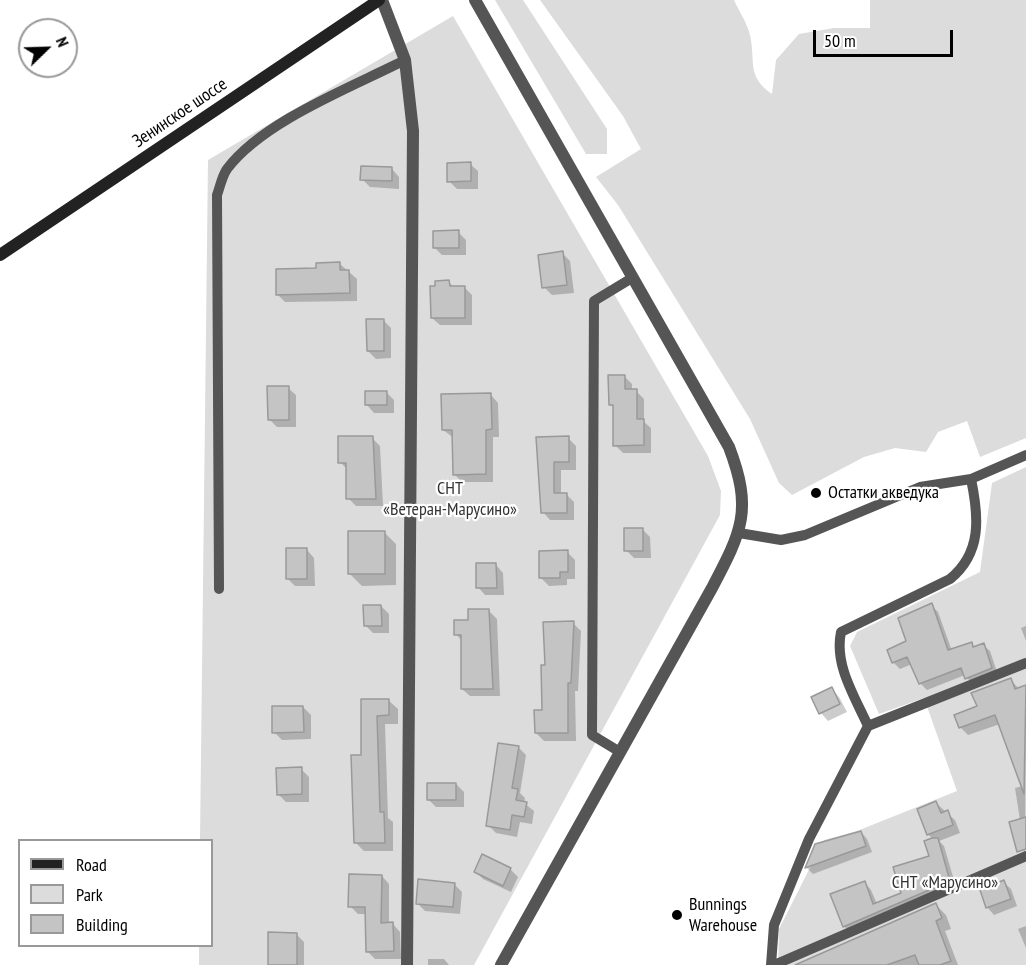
<!DOCTYPE html>
<meta charset="utf-8">
<style>
body{margin:0}
#map{position:relative;width:1026px;height:965px;overflow:hidden;background:#fff;font-family:"PT Sans Narrow",sans-serif}
canvas{display:block}
.legend{position:absolute;left:18px;top:839px;width:195px;height:108px;box-sizing:border-box;background:#fff;border:2px solid #999;margin:0;padding:8px 10px;list-style:none;font-size:18px;color:#000}
.legend li{display:flex;align-items:center;gap:12px;height:30px}
.legend b{width:30px;border:2px solid #999}
.north{position:absolute;left:18px;top:18px;width:60px;height:60px;box-sizing:border-box;background:#fff;border:2px solid #999;border-radius:50%;rotate:67deg;font-size:16px;font-weight:700;line-height:24px;text-align:center;color:#000}
.north::after{content:'';display:block;margin:auto;width:21px;height:27px;background:#000;clip-path:polygon(50% 0,100% 100%,50% 72%,0 100%)}
.scale{position:absolute;left:813px;top:30px;width:140px;height:27px;box-sizing:border-box;border:3px solid #000;border-top:0;padding-left:8px;font-size:18px;line-height:21px;white-space:nowrap;color:#000;-webkit-text-stroke:4px #fff;paint-order:stroke}
</style>
<div id="map">
<canvas width="1026" height="965"></canvas>
<ul class="legend">
<li><b style="height:8px;background:#222"></b>Road</li>
<li><b style="height:16px;background:#dcdcdc"></b>Park</li>
<li><b style="height:16px;background:#c4c4c4"></b>Building</li>
</ul>
<div class="north">N</div>
<div class="scale">50 m</div>
</div>
<script>
const ctx = document.querySelector('canvas').getContext('2d');
ctx.lineJoin = 'round';
function fill(path, color) {
  ctx.fillStyle = color;
  ctx.fill(path, 'evenodd');
}
function trace(path, color, width, dash) {
  ctx.strokeStyle = color;
  ctx.lineWidth = width;
  ctx.lineCap = dash ? 'butt' : 'round';
  ctx.setLineDash(dash || []);
  ctx.stroke(path);
}
function write(font, color, halo, rows, align = 'center') {
  ctx.font = font + ' "PT Sans Narrow",sans-serif';
  ctx.lineWidth = 4.5;
  ctx.setLineDash([]);
  ctx.textBaseline = 'middle';
  ctx.strokeStyle = halo;
  ctx.fillStyle = color;
  for (const [text, x, y, turn = 0] of rows) {
    ctx.save();
    ctx.translate(x, y);
    ctx.rotate((+turn || 0) * Math.PI / 180);
    ctx.textAlign = isNaN(turn) ? turn : align;
    if (halo) ctx.strokeText(text, 0, 0);
    ctx.fillText(text, 0, 0);
    ctx.restore();
  }
}
fill(new Path2D(`
 M495,0H523L607,129V154H586Z
 M540,0H734C739,11 747,23 750,35C756,62 746,76 772,94L776,60L799,34L834,28H870V0H1026V438L980,457L967,421L938,432L926,452L895,448L864,457L792,495L779,483L750,419L618,205L596,177L641,149L623,116Z
 M453,16L708,456L721,491L720,515L474,965H199V946H212V840H200L208,160Z
 M1026,467V965H778L779,929L824,840L857,831L957,791L924,698L879,714L850,646L857,632L980,572L992,483Z`), '#dcdcdc');
fill(new Path2D(`
 M470,164L478,171V189H457L449,181Z
 M392,169L399,177V189L370,187L362,179Z
 M458,232L466,240V255H442L435,248Z
 M562,253L570,261L574,293L552,295L544,287Z
 M340,264L357,279V301L285,302L277,294L317,270Z
 M449,282L454,288L464,287L472,295V325H440L432,318Z
 M383,320L391,328V358L376,359L368,351Z
 M624,376L632,384V391H636L644,399V422L651,428V453H623L615,445V409L610,404Z
 M288,388L296,395V427H277L269,419Z
 M386,392L394,400V413H374L367,405Z
 M491,395L498,403L499,437H493V482H462L454,474V438L443,430Z
 M372,438L380,446L383,506H356L348,498V470L340,462Z
 M537,438H568L576,446V470H561V494H566L574,502V520H550L543,512Z
 M642,529L650,537L651,558H634L626,550Z
 M384,532L396,544V585L362,586L350,574Z
 M307,550L314,558L315,586H295L287,578Z
 M567,552L575,560V579H567V585L549,586L541,578Z
 M496,565L503,573L504,595H485L478,587Z
 M931,605L938,612L952,651L971,644L975,648L983,645L990,651L998,675L973,685L965,675L927,690L921,684L912,664L900,669L894,663L889,651L908,642Z
 M381,606L389,614V633H373L365,625Z
 M489,611L497,619L500,696H470L462,689V641L456,634L469,621Z
 M573,623L581,631L578,691H575L576,741H544L536,733L543,712L547,667Z
 M1026,626V641L1021,628Z
 M1010,679L1019,689L1026,686L1025,852L1016,843L1020,820L1015,788L1023,786L1000,724L968,735L960,727Z
 M832,689L839,697L847,712L828,721L821,713Z
 M388,700L398,709V724H385L388,818L393,822V851H364L355,842L363,756L362,701Z
 M303,707L311,715V739L282,740L274,732Z
 M518,747L526,755L520,793L525,798L524,803L534,811L532,824L520,822L517,837L496,833L488,825Z
 M301,769L309,777V802H286L278,794Z
 M456,784L464,792V807H436L429,800Z
 M936,803L955,820L960,833L939,841L944,846L956,887L850,933L844,926L865,883L871,890L877,904L903,893L931,856L934,840L928,834Z
 M861,832L867,839L872,852L813,874L807,868L816,846Z
 M510,869L518,877L511,892L483,879L475,871Z
 M382,876L389,884V924H393L400,932L401,959H375L367,951V914H358L350,906Z
 M1003,882L1011,889L1017,906L994,915L987,907Z
 M454,884L462,892L460,914L425,911L417,903Z
 M936,905L946,915L951,929L945,931L958,965H824Z
 M1026,926V948L1018,929Z
 M296,934L304,942V965H269Z
 M428,959H444L449,965H428Z`), '#0003');
const building = new Path2D(`
 M471,162V181L447,182V163Z
 M361,166L392,167V181L360,180Z
 M459,230V248H433V231Z
 M563,251L567,285L542,288L538,255Z
 M340,262V270H349L350,293L276,295V269L316,268V263Z
 M449,280L450,286H465V318H431L430,286H435V281Z
 M366,319H384V351H367Z
 M608,375H625V389H637V419H644V445L613,446V405H609Z
 M267,386H289V420H268Z
 M365,391H387V405H365Z
 M491,393L492,429L486,430V474L453,475L452,430H442L441,394Z
 M338,436H373L376,499H346V463H338Z
 M569,436V462H554V493H567V513H541L536,437Z
 M624,528H643V551H624Z
 M348,531H385V574H348Z
 M286,548H307V579H286Z
 M568,550V572H560V578H539V551Z
 M476,563H496L497,588H476Z
 M932,603L948,650L972,642L973,647L984,643L992,668L965,679L961,668L919,684L907,657L892,663L887,650L906,641L898,618Z
 M363,605H381L382,626H364Z
 M468,609H489L493,689H461V635H454V620H468Z
 M574,621L571,683H568V733H535L534,710H542L541,665H545L543,622Z
 M1011,678L1015,689L1026,685L1024,794L995,715L959,728L954,715L977,706L971,693Z
 M832,687L840,704L819,714L811,697Z
 M361,699H389V715L377,716L380,812H384L385,843H354L351,755H361Z
 M272,706H303L304,732L272,733Z
 M498,743L519,746L512,788L518,789L516,800L527,802L524,817L512,815L510,830L486,826Z
 M302,767V794L277,795L276,768Z
 M427,783H456V800H427Z
 M936,801L941,813L948,810L953,825L927,835L917,809Z
 M1026,817V849L1017,852L1009,822Z
 M861,831L866,846L805,868L815,844Z
 M932,838H938L950,881L843,927L830,894L865,881L873,904L901,893L893,867L929,856L924,841Z
 M482,854L511,868L503,886L474,872Z
 M349,874L382,875L381,923L393,922L394,951L366,952L365,907H348Z
 M418,879L455,883L453,907L416,904Z
 M1004,880L1011,899L986,908L980,890Z
 M936,903L942,918L936,921L951,961L940,965H919L915,955L887,965H795Z
 M268,932L297,933V965H268Z`);
fill(building, '#c4c4c4');
trace(building, '#999', 1.5);
trace(new Path2D(`
 M739,533L781,540L805,535L920,487L971,479L1026,455
 M219,589L217,195C220,187 222,176 227,169C263,121 352,87 405,60
 M868,726C855,697 834,665 841,632L950,579C982,553 979,517 971,479
 M620,752L592,735L594,301L632,278
 M771,965L774,925L809,839L868,726L1026,663
 M774,965L1026,856`), '#555', 10);
trace(new Path2D(`
 M382,0L405,60L413,131L407,965
 M475,0L729,447C753,510 742,531 712,588L501,965`), '#555', 12);
trace(new Path2D(`
 M0,255L379,0`), '#222', 12);
for (const [x, y, r, color] of [
 [816,493,6,"#000"],
 [677,915,6,"#000"]
]) {
  const dot = new Path2D();
  dot.arc(x, y, r, 0, 2 * Math.PI);
  ctx.fillStyle = color;
  ctx.fill(dot);
  trace(dot, '#fff', 2);
}
write('18px', '#000', '#fff', [
 ["Зенинское шоссе",180,113,-34]
]);
write('18px', '#333', '#fff', [
 ["СНТ",450,489],
 ["«Ветеран-Марусино»",450,510],
 ["СНТ «Марусино»",945,883]
]);
write('18px', '#000', '#fff', [
 ["Остатки акведука",828,493],
 ["Bunnings",689,905],
 ["Warehouse",689,926]
], 'left');
</script>
